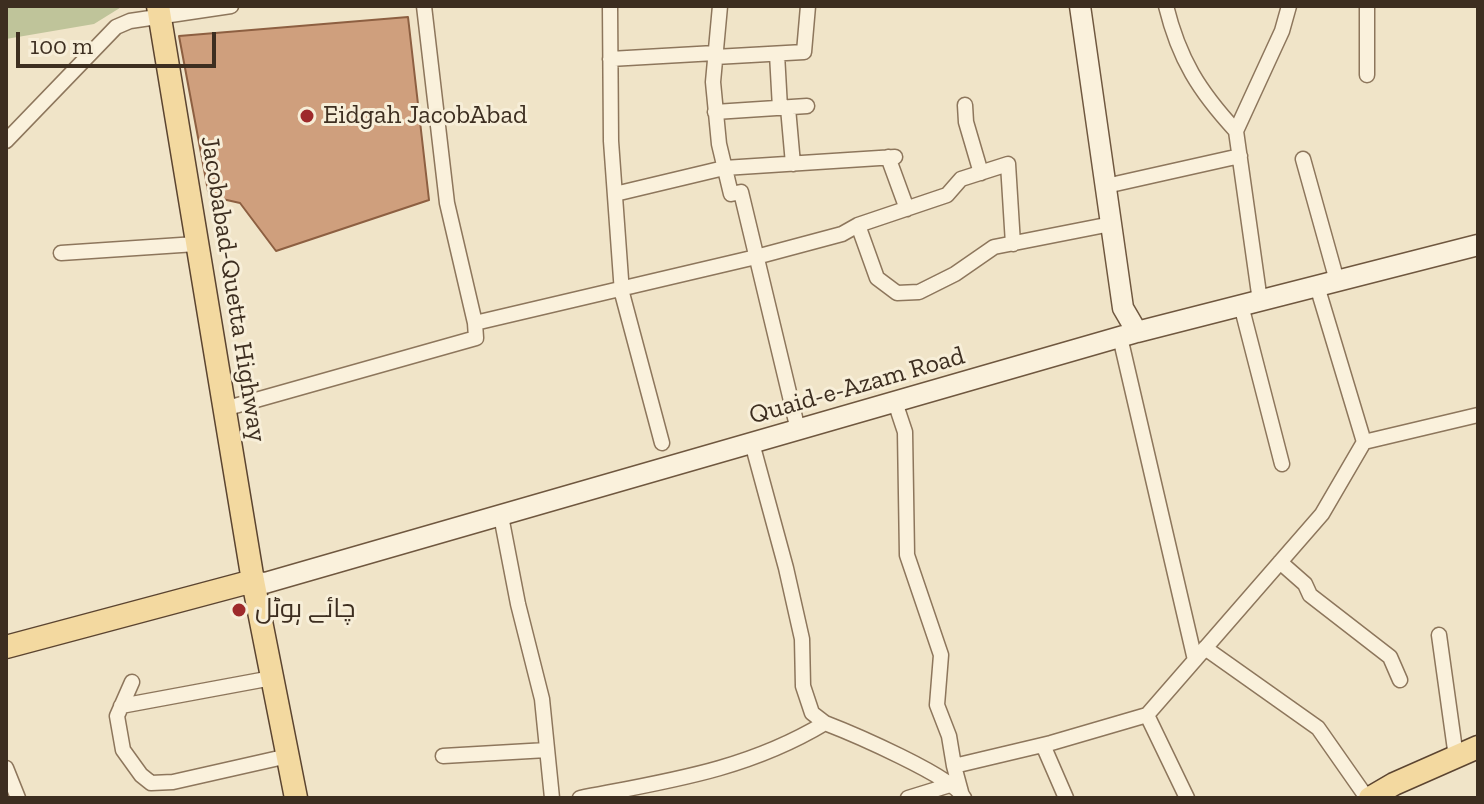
<!DOCTYPE html>
<meta charset="utf-8">
<style>
body{margin:0}
#map{position:relative;width:1484px;height:804px;overflow:hidden;background:#f0e4c8;font-family:"Zilla Slab",serif}
canvas{display:block}
.frame{position:absolute;inset:0;border:8px solid #3d2e20;pointer-events:none}
.scale{position:absolute;left:16px;top:32px;width:200px;height:36px;box-sizing:border-box;border:4px solid #3d2e20;border-top:0;padding-left:10px;font-size:24px;line-height:28px;white-space:nowrap;color:#3d2e20;-webkit-text-stroke:6px #f7eed8;paint-order:stroke}
</style>
<div id="map">
<canvas width="1484" height="804"></canvas>
<div class="frame"></div>
<div class="scale">100 m</div>
</div>
<script>
const ctx = document.querySelector('canvas').getContext('2d');
ctx.lineJoin = 'round';
function fill(path, color) {
  ctx.fillStyle = color;
  ctx.fill(path, 'evenodd');
}
function trace(path, color, width, dash) {
  ctx.strokeStyle = color;
  ctx.lineWidth = width;
  ctx.lineCap = dash ? 'butt' : 'round';
  ctx.setLineDash(dash || []);
  ctx.stroke(path);
}
function write(font, color, halo, rows, align = 'center') {
  ctx.font = font + ' "Zilla Slab",Cairo,serif';
  ctx.lineWidth = 6;
  ctx.setLineDash([]);
  ctx.textBaseline = 'middle';
  ctx.strokeStyle = halo;
  ctx.fillStyle = color;
  for (const [text, x, y, turn = 0] of rows) {
    ctx.save();
    ctx.translate(x, y);
    ctx.rotate((+turn || 0) * Math.PI / 180);
    ctx.textAlign = isNaN(turn) ? turn : align;
    if (halo) ctx.strokeText(text, 0, 0);
    ctx.fillText(text, 0, 0);
    ctx.restore();
  }
}
fill(new Path2D(`
 M6,6H123L94,24L6,39Z`), '#bfc49a');
const building = new Path2D(`
 M408,17L429,200L276,251L240,203L209,196L179,36Z`);
fill(building, '#cf9f7d');
trace(building, '#8d5f41', 2);
const street = new Path2D(`
 M610,6L611,141L622,293L662,443
 M720,6L713,82L719,144L731,194L741,192L798,430
 M1166,6C1179,59 1199,91 1236,131
 M1367,6V75
 M777,54L780,108
 M715,57L804,52L808,6
 M610,59L715,53
 M965,105L966,122L981,173
 M788,108L793,164
 M715,112L807,106
 M6,141L116,27L130,21L231,6
 M888,157L907,209
 M1303,159L1337,281
 M1106,186L1240,156
 M615,194L724,168L895,157
 M858,225L877,278L897,293L919,292L955,274L994,247L1111,224
 M61,253L196,244
 M1260,301L1236,131L1282,31L1289,6
 M1241,305L1282,464
 M475,323L756,257L842,234L858,225L947,195L961,179L1008,164L1013,244
 M1120,337L1195,660
 M895,402L905,432L907,555L941,655L937,705L949,736L954,766L961,792
 M224,409L476,338L475,323L447,203L424,6
 M1364,442L1478,415
 M752,443L786,568L802,639L803,686L812,713L825,723
 M501,516L518,604L542,699L552,798
 M1280,562L1305,584L1310,595L1390,657L1400,680
 M1439,635L1456,757
 M1205,648L1318,728L1367,798
 M132,682L117,716L123,750L141,775L151,783L173,782L288,756
 M121,706L272,678
 M1147,715L1187,798
 M1043,745L1066,798
 M443,756L547,750
 M954,766L1051,743L1147,715L1322,514L1364,442L1317,286
 M6,768L18,798
 M580,798C668,781 747,770 825,723C851,733 954,777 964,798
 M908,798L950,785`);
const secondary = new Path2D(`
 M1080,6L1123,308L1137,332
 M253,581L265,583L1137,332L1478,245`);
const primary = new Path2D(`
 M158,6L253,581L296,798
 M6,647L253,581
 M1370,798L1394,784L1478,747`);
trace(street, '#8d765c', 17);
trace(secondary, '#6f573f', 23);
trace(primary, '#5b4430', 25);
trace(street, '#faf1dc', 14);
trace(secondary, '#faf1dc', 20);
trace(primary, '#f3d9a0', 22);
for (const [x, y, r, color] of [
 [307,116,8,"#9e2a2b"],
 [239,610,8,"#9e2a2b"]
]) {
  const dot = new Path2D();
  dot.arc(x, y, r, 0, 2 * Math.PI);
  ctx.fillStyle = color;
  ctx.fill(dot);
  trace(dot, '#f7eed8', 3);
}
write('26px', '#3d2e20', '#f7eed8', [
 ["Eidgah JacobAbad",323,116],
 ["چائے ہوٹل",255,610]
], 'left');
write('26px', '#3d2e20', '#f7eed8', [
 ["Jacobabad-Quetta Highway",233,289,81],
 ["Quaid-e-Azam Road",857,386,-16]
]);
</script>
